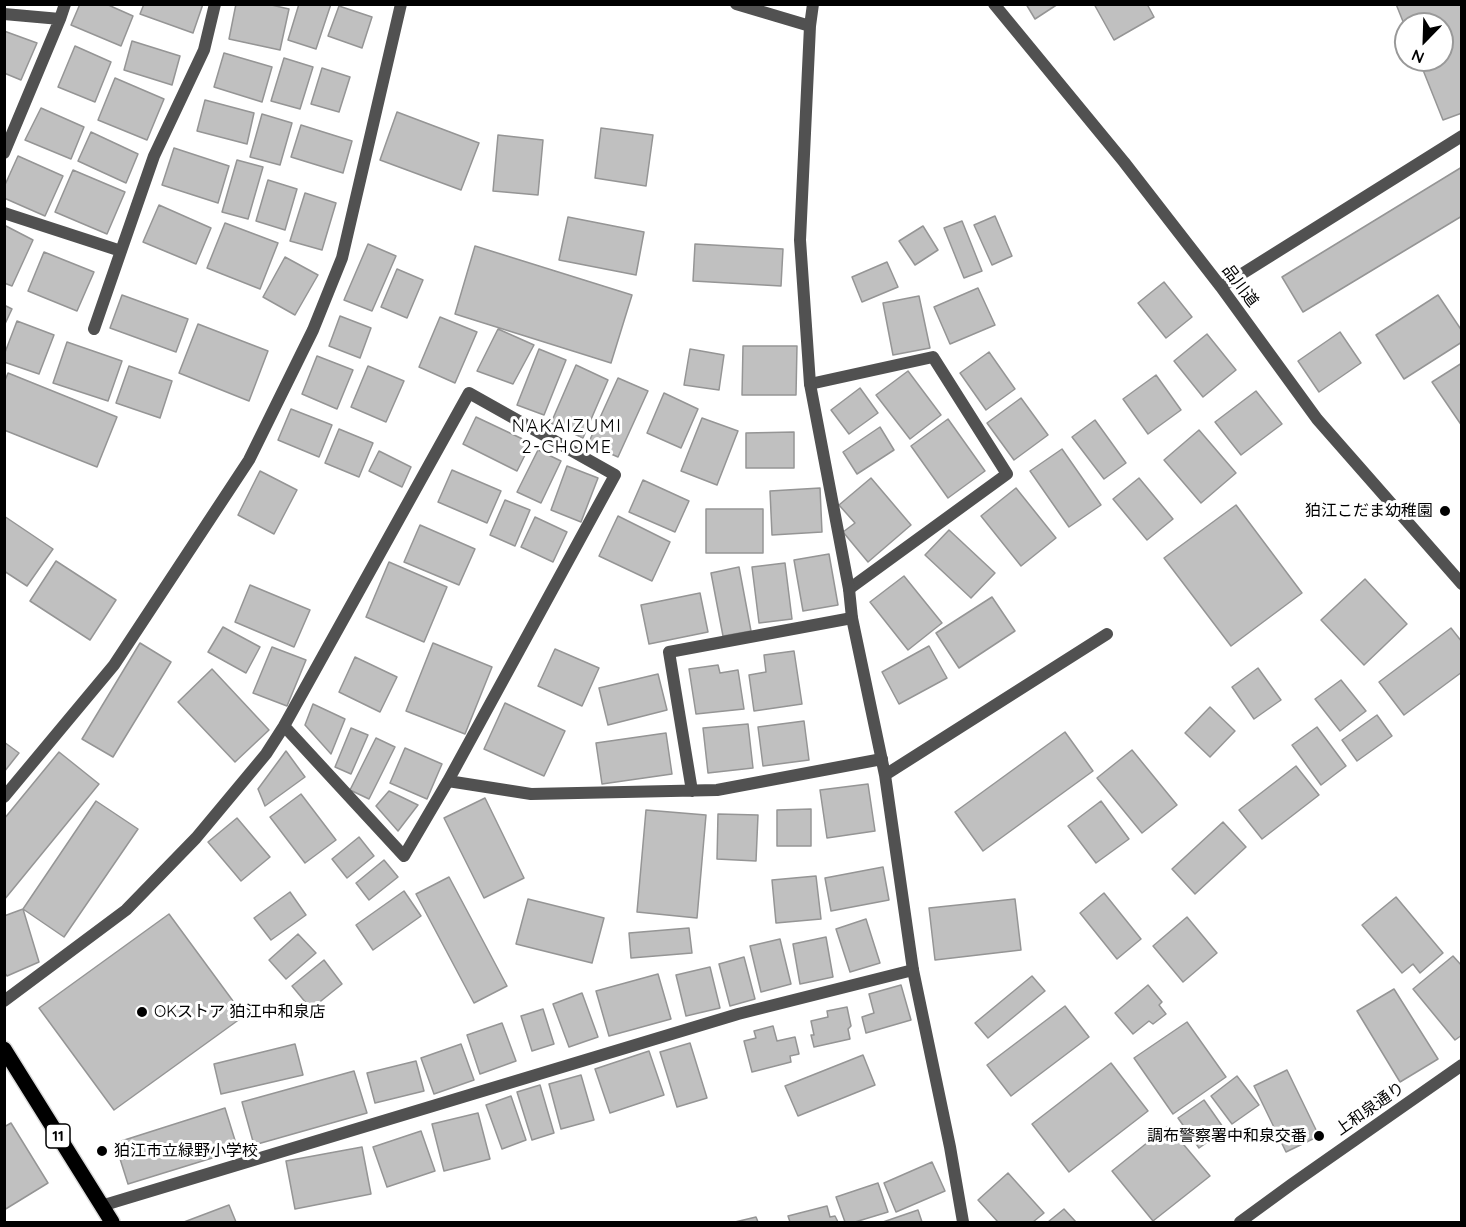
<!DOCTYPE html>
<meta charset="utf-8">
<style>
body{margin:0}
#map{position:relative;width:1466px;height:1227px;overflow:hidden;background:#fff;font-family:Quicksand,sans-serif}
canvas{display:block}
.frame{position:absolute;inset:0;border:6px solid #000;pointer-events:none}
.north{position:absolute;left:1394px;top:12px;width:60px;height:60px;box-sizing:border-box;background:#fff;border:2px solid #999;border-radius:50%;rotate:203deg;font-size:16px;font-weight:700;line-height:24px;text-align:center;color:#000}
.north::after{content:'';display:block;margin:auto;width:21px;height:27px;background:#000;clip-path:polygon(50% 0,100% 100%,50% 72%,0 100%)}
</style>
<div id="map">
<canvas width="1466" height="1227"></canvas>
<div class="frame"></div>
<div class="north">N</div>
</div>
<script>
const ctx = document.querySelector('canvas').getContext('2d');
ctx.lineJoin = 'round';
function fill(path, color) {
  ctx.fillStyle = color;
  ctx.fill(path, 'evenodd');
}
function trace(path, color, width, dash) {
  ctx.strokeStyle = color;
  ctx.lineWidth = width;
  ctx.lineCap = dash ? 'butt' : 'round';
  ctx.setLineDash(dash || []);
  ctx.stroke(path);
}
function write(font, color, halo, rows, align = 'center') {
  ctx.font = font + ' Quicksand,"Noto Sans JP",sans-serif';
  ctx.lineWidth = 6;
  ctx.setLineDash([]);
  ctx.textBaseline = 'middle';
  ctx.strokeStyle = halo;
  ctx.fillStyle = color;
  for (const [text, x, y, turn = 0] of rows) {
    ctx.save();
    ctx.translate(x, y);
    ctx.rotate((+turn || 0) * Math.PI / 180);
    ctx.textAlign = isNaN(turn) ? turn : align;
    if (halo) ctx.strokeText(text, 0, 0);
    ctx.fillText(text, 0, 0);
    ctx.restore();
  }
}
const building = new Path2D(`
 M80,4H106L133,16L121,46L71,25Z
 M144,4H203L193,33L140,14Z
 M236,4H267L289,9L280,50L229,39Z
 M299,4H331L316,49L288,40Z
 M1026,4H1058L1035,19Z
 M1094,4H1147L1154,17L1114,40Z
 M1396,4H1461L1462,113L1443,120L1419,60H1442V24H1406V29Z
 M339,6L372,17L362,48L328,36Z
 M4,31L37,43L21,80L4,73Z
 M132,41L180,56L172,85L124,70Z
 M75,46L111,62L95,102L58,87Z
 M224,53L272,67L262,102L214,87Z
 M284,58L313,67L300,109L271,101Z
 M322,68L350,77L339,112L311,104Z
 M115,78L164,99L147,140L98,120Z
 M205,100L254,113L247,144L197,131Z
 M41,108L84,127L71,159L25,140Z
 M397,112L479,143L461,190L380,160Z
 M262,114L292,123L280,165L250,157Z
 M301,125L352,141L343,173L291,157Z
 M601,128L653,135L646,186L595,178Z
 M91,132L138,154L126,183L78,161Z
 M498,135L543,140L538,195L493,191Z
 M174,148L229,166L218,203L162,185Z
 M18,156L63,176L45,216L4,198V187Z
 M237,160L263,167L248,219L222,212Z
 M1462,167V216L1303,312L1282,277Z
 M73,170L125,192L107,234L55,212Z
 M268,180L297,189L285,230L256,221Z
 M305,193L336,203L322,250L290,241Z
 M159,205L211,228L196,264L143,242Z
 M995,216L1012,256L992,265L974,225Z
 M568,217L644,232L636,275L559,260Z
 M962,221L982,271L964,278L944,228Z
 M225,223L278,243L260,289L207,268Z
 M4,225L33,240L12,286L4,283Z
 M923,226L938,250L915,265L899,241Z
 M368,244L396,256L372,311L344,300Z
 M695,244L783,249L781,286L693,281Z
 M475,246L632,295L611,363L455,314Z
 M44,252L94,272L77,311L28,291Z
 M285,257L318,275L295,315L263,297Z
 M887,262L898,287L862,302L852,277Z
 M397,269L423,280L407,318L381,307Z
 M1164,282L1192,317L1166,338L1138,303Z
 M978,288L995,325L950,344L934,307Z
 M122,295L188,319L176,352L110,328Z
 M1438,295L1462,331V342L1404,379L1376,335Z
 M919,296L930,348L893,355L883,303Z
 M4,305L12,309L4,326Z
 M340,316L371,328L360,358L329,346Z
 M440,317L477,332L455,383L419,367Z
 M17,321L54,335L39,374L4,362V355Z
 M198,324L268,351L249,401L179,373Z
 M498,329L534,345L513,384L477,371Z
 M1340,332L1361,363L1319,392L1298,361Z
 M1207,334L1236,370L1203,397L1174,361Z
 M67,342L122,361L108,401L53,383Z
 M743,346H797L796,395H742Z
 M539,349L566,360L544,415L517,405Z
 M690,349L724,355L719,390L684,385Z
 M989,352L1015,389L986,410L960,373Z
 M317,356L353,370L337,409L302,394Z
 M1462,363V426L1432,382Z
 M576,365L608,380L583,438L551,423Z
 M129,366L172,381L160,418L116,403Z
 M368,366L404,381L386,422L351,407Z
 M908,371L941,415L910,439L876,395Z
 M8,373L117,417L97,467L4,430V383Z
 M1156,375L1181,410L1148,434L1123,399Z
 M618,378L648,391L618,457L588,444Z
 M860,388L878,413L849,434L831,410Z
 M1256,391L1282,424L1241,455L1215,422Z
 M664,393L698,409L681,448L647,433Z
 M1021,398L1048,435L1014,460L987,423Z
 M291,409L332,425L319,457L278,440Z
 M476,417L531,443L517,471L463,444Z
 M702,418L738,431L717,485L681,471Z
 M948,419L985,471L948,498L911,446Z
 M1095,420L1126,463L1104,479L1072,437Z
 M880,427L894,450L857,474L843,452Z
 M339,429L373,443L359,477L325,463Z
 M1199,430L1236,473L1201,503L1164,460Z
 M794,432V468H746V433Z
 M1062,449L1101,505L1069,527L1030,471Z
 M538,450L561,461L541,503L517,492Z
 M379,451L411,467L402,487L369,471Z
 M567,466L598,478L581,522L551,510Z
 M452,470L501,491L487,523L438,502Z
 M260,471L297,490L274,534L238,515Z
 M871,478L911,525L868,562L843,532L855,523L839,505Z
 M1139,478L1173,519L1147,540L1113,499Z
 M643,480L689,501L675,532L629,512Z
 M820,488L822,532L772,535L770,491Z
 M1016,488L1056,538L1021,566L981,516Z
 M505,500L530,510L515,546L490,535Z
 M1236,505L1302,593L1231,646L1164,558Z
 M706,509H763V553H706Z
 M4,516L53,549L27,586L4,571Z
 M618,516L670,542L652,581L599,556Z
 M535,517L567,532L553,562L521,547Z
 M420,525L475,549L459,585L404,562Z
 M949,530L995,573L971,598L925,555Z
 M829,554L838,605L803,611L794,560Z
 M56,561L116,600L90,640L30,601Z
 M389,562L447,587L424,642L366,617Z
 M785,563L792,619L759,623L752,567Z
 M739,567L751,631L723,636L711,573Z
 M904,576L942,623L908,650L870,602Z
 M1365,579L1407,624L1364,665L1321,620Z
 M250,585L310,610L294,647L235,622Z
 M700,593L708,632L649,644L641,605Z
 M992,597L1015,631L959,668L936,633Z
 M223,627L260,647L246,673L208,652Z
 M1451,628L1462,642V672L1404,715L1379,682Z
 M140,643L171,662L113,757L82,739Z
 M433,643L492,667L465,734L406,711Z
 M929,646L947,678L899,704L882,672Z
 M272,647L306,660L287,706L253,693Z
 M555,649L599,668L582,706L538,686Z
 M794,651L802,704L754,711L749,675L766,672L764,655Z
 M355,657L397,677L380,712L339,692Z
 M718,665L720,673L738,670L744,709L696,714L689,669Z
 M1258,668L1281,700L1254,719L1232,687Z
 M212,669L269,730L235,762L178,702Z
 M658,674L667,710L608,725L599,688Z
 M1341,680L1366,711L1340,731L1315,699Z
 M505,703L565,731L544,776L484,749Z
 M313,704L345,719L331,754L305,725Z
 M1210,707L1235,731L1210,757L1185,733Z
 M1377,715L1392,736L1357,761L1342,740Z
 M804,721L809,760L763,766L758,727Z
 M748,724L753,768L708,773L703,728Z
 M1317,727L1346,766L1321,785L1292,745Z
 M351,728L368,735L351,774L335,767Z
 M1065,732L1093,771L983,851L955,812Z
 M666,733L672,774L602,784L596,743Z
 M376,738L395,747L369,799L350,790Z
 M4,742L19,753L4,772Z
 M405,748L442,764L427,799L390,783Z
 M1132,750L1177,805L1142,833L1097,778Z
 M286,751L305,777L265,806L258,789Z
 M59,752L99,784L4,900V819Z
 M1296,766L1319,795L1262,839L1239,810Z
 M868,784L875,831L827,838L820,790Z
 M389,791L418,805L398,831L376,806Z
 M301,794L336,840L305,863L270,817Z
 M485,798L524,878L484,898L444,818Z
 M96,801L138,829L64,937L23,909Z
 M1101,801L1129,839L1096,863L1068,826Z
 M811,809V846H777V810Z
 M646,810L706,815L697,918L637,912Z
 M718,814L758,815L756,861L717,859Z
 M237,818L270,857L241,881L208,842Z
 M1223,822L1246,847L1195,894L1172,869Z
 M359,837L374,856L347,878L332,859Z
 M384,860L398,877L369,900L356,883Z
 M883,867L889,900L831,911L825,878Z
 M816,876L821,919L776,923L772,880Z
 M449,877L507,986L474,1003L416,894Z
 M404,891L421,916L373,950L356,925Z
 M290,892L306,915L271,940L254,918Z
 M1104,893L1141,939L1117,959L1080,913Z
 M1396,897L1443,953L1420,973L1413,964L1402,973L1362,925Z
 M528,899L604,918L592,963L516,944Z
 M1015,899L1021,950L935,960L929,908Z
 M23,909L39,962L7,976L4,972V916Z
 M169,914L244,1016L114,1110L39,1008Z
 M1187,917L1217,953L1183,982L1153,946Z
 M866,919L880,963L850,972L836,929Z
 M689,928L692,953L631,958L629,933Z
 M298,934L316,953L286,979L269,960Z
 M826,937L833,977L800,984L793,944Z
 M780,939L791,984L761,992L750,946Z
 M1453,956L1462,966V1035L1455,1040L1413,989Z
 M744,957L755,999L730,1006L719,964Z
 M324,960L342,984L311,1009L292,986Z
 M710,967L720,1008L686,1016L676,975Z
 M658,974L671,1019L609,1036L596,991Z
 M1032,976L1045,991L988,1038L975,1023Z
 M901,985L911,1020L866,1033L862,1017L874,1013L869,994Z
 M1148,985L1162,1002L1159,1005L1166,1014L1153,1024L1149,1021L1133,1034L1115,1013Z
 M1394,989L1438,1059L1400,1082L1357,1011Z
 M582,993L598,1037L569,1047L553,1004Z
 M1065,1006L1089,1037L1011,1096L987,1065Z
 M847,1007L851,1026L848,1029L850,1039L814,1047L811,1035H814L811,1021L828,1017L827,1011Z
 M543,1009L554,1044L532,1051L521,1016Z
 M1187,1022L1226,1077L1173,1114L1134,1058Z
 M502,1023L516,1061L480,1074L467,1035Z
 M773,1026L777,1041L795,1037L799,1054L790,1056L791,1062L752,1072L744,1041L756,1038L754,1031Z
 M690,1043L707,1098L677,1107L660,1052Z
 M295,1044L303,1075L221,1094L214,1064Z
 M461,1044L474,1080L434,1094L421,1058Z
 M649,1051L664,1095L610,1113L595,1069Z
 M863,1055L875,1085L798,1116L785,1086Z
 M416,1061L424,1091L375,1103L367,1073Z
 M1111,1063L1148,1111L1069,1172L1032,1124Z
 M1287,1070L1319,1136L1286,1152L1254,1086Z
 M354,1071L367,1113L254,1145L242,1102Z
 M581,1075L594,1120L561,1129L549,1084Z
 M1237,1076L1259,1105L1232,1124L1211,1096Z
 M540,1085L554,1133L532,1140L517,1092Z
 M511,1096L526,1140L502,1149L486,1105Z
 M1204,1100L1225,1130L1199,1148L1178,1118Z
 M225,1108L238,1150L128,1184L115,1143Z
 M478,1113L490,1159L444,1171L432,1124Z
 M11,1123L48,1183L4,1210V1127Z
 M1168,1126L1210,1176L1153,1221L1112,1171Z
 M421,1131L435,1171L387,1187L373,1147Z
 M362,1147L371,1194L295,1209L286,1161Z
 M932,1162L945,1191L896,1212L884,1183Z
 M1008,1173L1044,1213L1033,1222H998L978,1200Z
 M878,1183L888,1212L855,1222H845L836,1197Z
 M229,1205L236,1222H184Z
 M827,1206L830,1217L835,1216L838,1222H790L788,1216Z
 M1064,1209L1076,1222H1048Z
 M918,1210L922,1222H883Z
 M756,1217L758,1222H735Z`);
fill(building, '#c0c0c0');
trace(building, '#959595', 1.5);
const primary = new Path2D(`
 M4,1049L112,1222`);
trace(primary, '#dbdbdb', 18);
trace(new Path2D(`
 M4,213L121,251L154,156L204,50L215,4
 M94,329L121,251
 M810,384L933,357L1007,474L849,589
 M448,781L531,794L717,790L882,759
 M692,791L669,652L852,618
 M4,1001L126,910L196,838L266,754L284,726L469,393L615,475L448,781L404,856L284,726
 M101,1206L738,1014L913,970`), '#515151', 12);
trace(new Path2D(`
 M736,4L810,26
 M813,4L810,26L800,240L810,384L849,589L852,618L885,775L913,970L950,1147L963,1222
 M994,4L1124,162L1221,287L1317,419L1462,584
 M4,14L60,19L4,153
 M60,19L65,4
 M1221,287L1462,136
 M885,775L1107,634
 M4,797L114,665L249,460L313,330L342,258L401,4
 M1240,1222L1292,1184L1462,1065`), '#515151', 12);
trace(primary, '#000', 15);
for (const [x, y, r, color] of [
 [1445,511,6,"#000"],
 [142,1012,6,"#000"],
 [1319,1136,6,"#000"],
 [102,1151,6,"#000"]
]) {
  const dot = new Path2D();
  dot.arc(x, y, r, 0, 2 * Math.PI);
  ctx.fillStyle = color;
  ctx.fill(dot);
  trace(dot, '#fff', 2);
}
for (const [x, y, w] of [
 [58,1136,24]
]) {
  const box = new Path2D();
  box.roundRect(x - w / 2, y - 12, w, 24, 4.5);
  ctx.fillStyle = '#fff';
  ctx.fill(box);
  trace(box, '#000', 1.5);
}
write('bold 15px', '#000', null, [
 ["11",58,1136]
]);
write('16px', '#000', '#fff', [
 ["品川道",1240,286,53],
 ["上和泉通り",1370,1109,-35]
]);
write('16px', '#000', '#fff', [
 ["狛江こだま幼稚園",1433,511],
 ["OKストア 狛江中和泉店",154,1012,"left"],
 ["調布警察署中和泉交番",1307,1136],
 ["狛江市立緑野小学校",114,1151,"left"]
], 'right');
ctx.letterSpacing = '1.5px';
write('18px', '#000', '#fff', [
 ["NAKAIZUMI",567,427],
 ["2-CHOME",567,448]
]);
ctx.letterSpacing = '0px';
</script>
